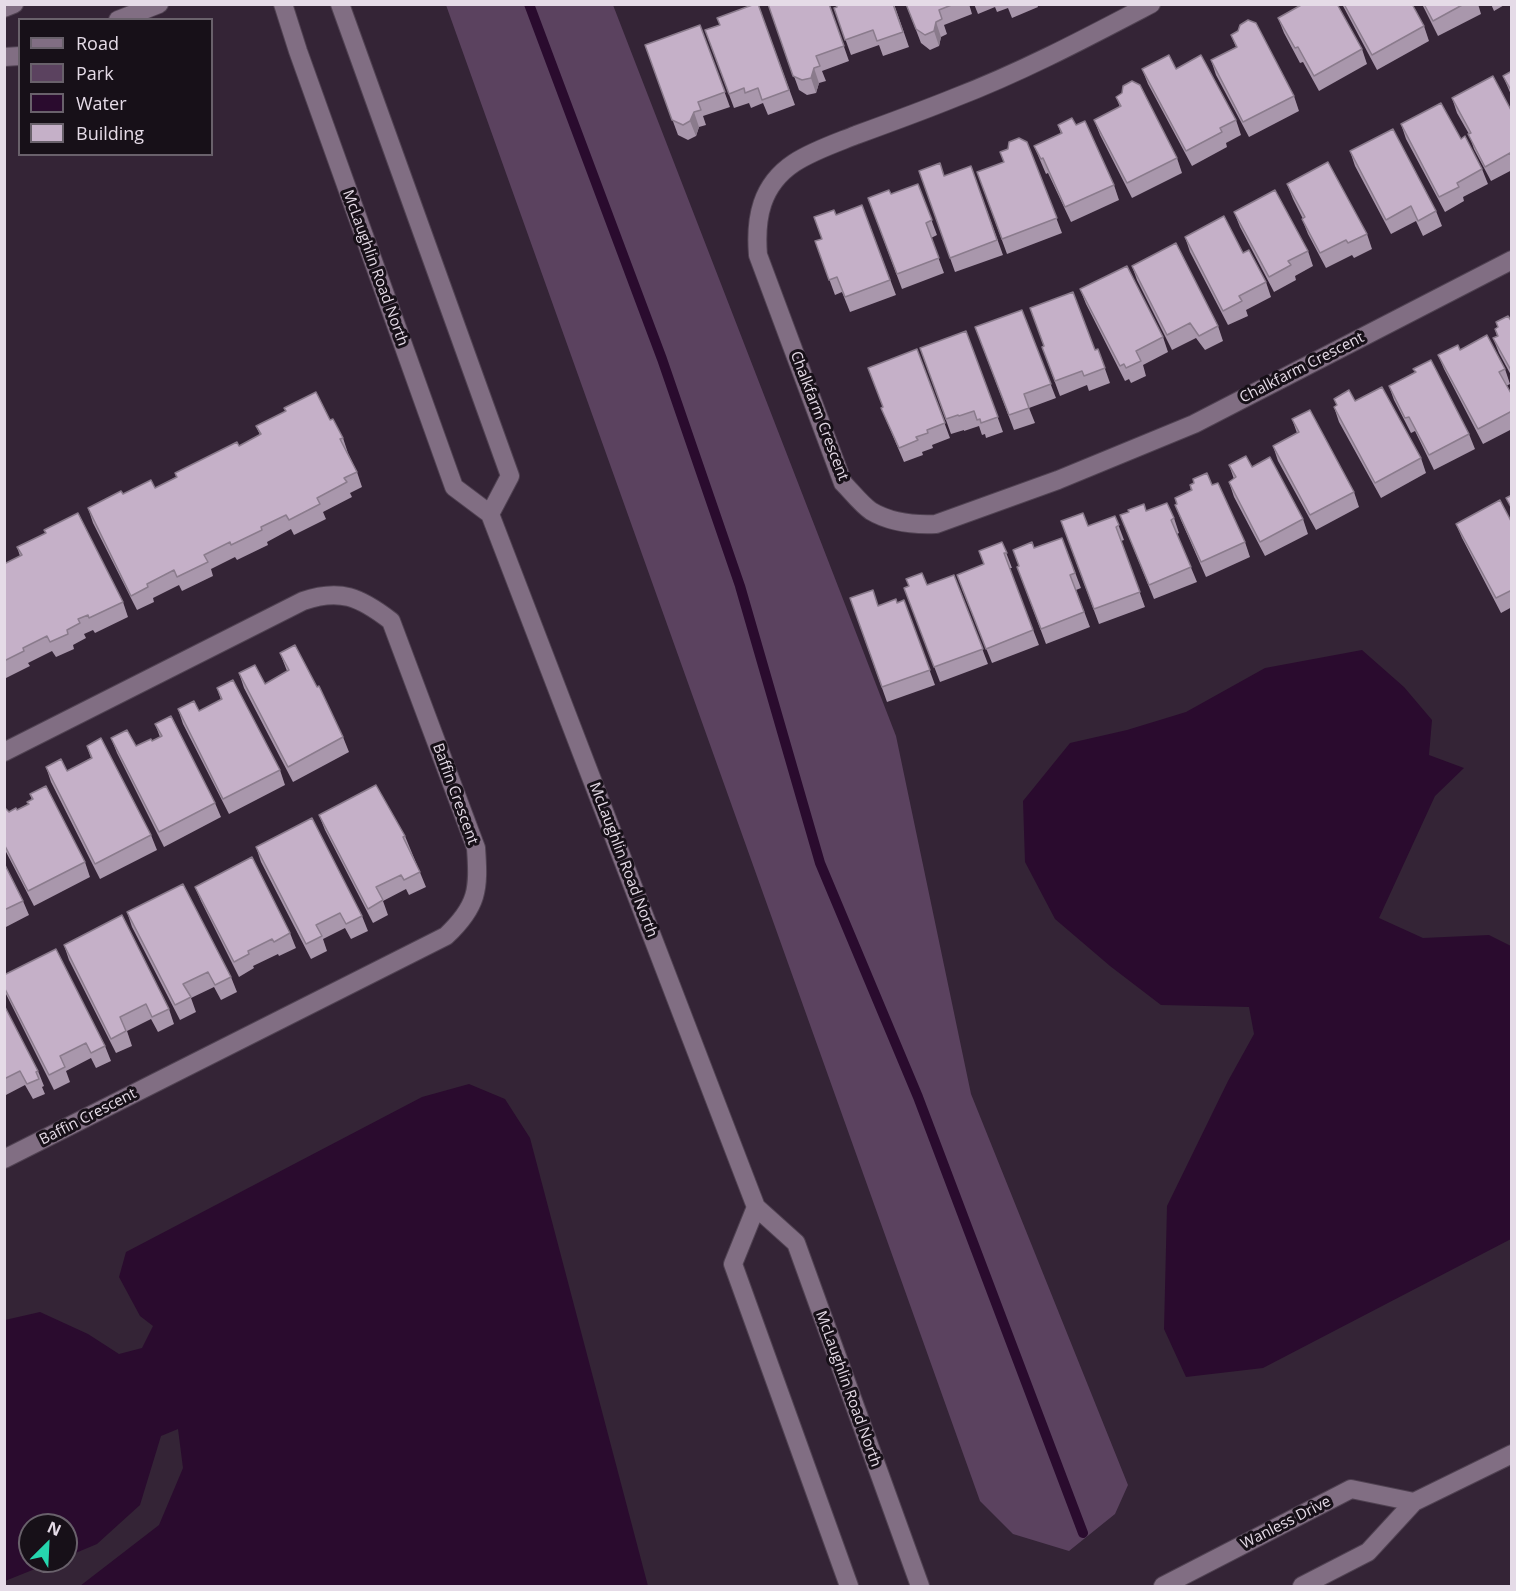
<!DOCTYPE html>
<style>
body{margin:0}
#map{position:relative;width:1516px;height:1591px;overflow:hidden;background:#342436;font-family:"Open Sans",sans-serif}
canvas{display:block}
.frame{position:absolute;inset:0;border:6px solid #e5dbe7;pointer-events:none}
.legend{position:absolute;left:18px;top:18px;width:195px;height:138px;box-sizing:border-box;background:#171018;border:2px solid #69616b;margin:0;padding:8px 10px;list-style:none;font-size:18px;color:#e5dbe7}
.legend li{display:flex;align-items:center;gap:12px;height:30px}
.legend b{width:30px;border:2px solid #69616b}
.north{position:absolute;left:18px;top:1513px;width:60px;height:60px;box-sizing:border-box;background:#171018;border:2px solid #69616b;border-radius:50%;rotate:24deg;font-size:16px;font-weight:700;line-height:24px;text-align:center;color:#e5dbe7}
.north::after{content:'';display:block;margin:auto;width:21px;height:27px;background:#26d5ae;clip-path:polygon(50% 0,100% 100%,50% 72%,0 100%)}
</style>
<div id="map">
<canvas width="1516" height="1591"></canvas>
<div class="frame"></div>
<ul class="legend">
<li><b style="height:8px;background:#816e83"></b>Road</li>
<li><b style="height:16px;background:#5b425f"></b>Park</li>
<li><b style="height:16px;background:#2a0b2e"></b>Water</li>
<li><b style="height:16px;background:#c5b0c8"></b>Building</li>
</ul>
<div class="north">N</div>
</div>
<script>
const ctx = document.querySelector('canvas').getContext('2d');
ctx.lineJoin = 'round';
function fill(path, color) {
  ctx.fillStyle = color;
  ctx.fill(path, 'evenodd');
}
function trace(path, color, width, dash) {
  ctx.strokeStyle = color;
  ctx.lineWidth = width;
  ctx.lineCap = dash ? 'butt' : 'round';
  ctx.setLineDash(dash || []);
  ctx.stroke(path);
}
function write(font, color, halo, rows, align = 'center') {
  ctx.font = font + ' "Open Sans",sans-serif';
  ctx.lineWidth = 6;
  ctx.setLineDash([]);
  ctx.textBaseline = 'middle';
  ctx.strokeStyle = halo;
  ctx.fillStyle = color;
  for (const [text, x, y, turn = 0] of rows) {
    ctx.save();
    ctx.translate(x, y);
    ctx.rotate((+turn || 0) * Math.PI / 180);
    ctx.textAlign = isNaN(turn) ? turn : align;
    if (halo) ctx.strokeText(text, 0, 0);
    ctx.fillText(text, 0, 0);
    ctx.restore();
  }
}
fill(new Path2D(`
 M446,5H613L896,736L971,1094L1128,1485L1115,1514L1069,1551L1013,1534L980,1501Z`), '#5b425f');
fill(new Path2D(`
 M1362,650L1404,687L1432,720L1429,755L1464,768L1435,796L1379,918L1423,938L1489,935L1511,946V1239L1263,1368L1186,1377L1164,1329L1167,1206L1228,1081L1254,1034L1249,1007L1161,1005L1110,966L1055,919L1025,862L1023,801L1070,743L1127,730L1186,712L1265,668Z
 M469,1084L505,1099L530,1138L648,1586H80L159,1525L183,1468L178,1429L161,1436L140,1505L97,1544L66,1557V1525H30V1561H55L5,1581V1320L40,1312L88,1334L119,1354L142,1348L153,1326L140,1316L119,1277L126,1252L422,1097Z`), '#2a0b2e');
trace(new Path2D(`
 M529,4L662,359L740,586L820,863L918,1097L1083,1533`), '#2a0b2e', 10);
const minor = new Path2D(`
 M1151,4C1086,38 1022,72 954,98C922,111 889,123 856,135C836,143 812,151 794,163C761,185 755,218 758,255L843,483C852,492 861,504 871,511C891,523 914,525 936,524L1058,480L1194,424L1512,260
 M4,752L303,601C340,588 360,597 391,621L476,848C479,889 478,906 446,936L4,1159`);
const tertiary = new Path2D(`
 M4,8L14,4
 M118,20L159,4
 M4,57L20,56`);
const secondary = new Path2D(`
 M283,4L298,51L454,487L490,514L756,1207L796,1243L920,1586
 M340,4L510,476L490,514
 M756,1207L733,1264L849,1586
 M1163,1586L1351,1489L1414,1502
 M1302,1586L1368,1552L1414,1502L1512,1454`);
trace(minor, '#504252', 20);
trace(tertiary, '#504252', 20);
trace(secondary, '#504252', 20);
trace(minor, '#816e83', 18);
trace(tertiary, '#816e83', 18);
trace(secondary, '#816e83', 18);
fill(new Path2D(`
 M758,4L795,105L768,115L763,103L751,108L749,103L734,108L705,30L719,25Z
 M768,4H829L849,61L822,71L826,81L819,83L816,93L807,95L799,90Z
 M894,4L909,47L883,56L879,45L851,55L834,8Z
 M906,4H969L972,14L944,25L947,34L941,37L939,46L930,50L921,43Z
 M974,4H1037L1038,7L1012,18L1008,8L997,12L995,7L978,14Z
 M1342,4H1412L1424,26L1429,41L1377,70Z
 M1422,4H1478L1481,14L1438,36Z
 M1491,4H1506L1494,11Z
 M1278,18L1362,49L1367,64L1319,91L1303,62L1300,63L1284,33Z
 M700,25L730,107L703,116L706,125L699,127L696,136L688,140L678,135L645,45Z
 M1231,35L1294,96L1299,111L1249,137L1216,75L1211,60L1236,47Z
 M1142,69H1176L1236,120L1241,135L1226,143L1227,147L1192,166L1148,84Z
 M1512,71V97L1503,76Z
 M1116,97L1177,158L1182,173L1132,198L1100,135L1094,120L1120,107Z
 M1452,98L1512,112V170L1491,181L1474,149L1469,134L1457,113Z
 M1401,124L1461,139L1482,169L1488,184L1463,197L1464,201L1445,212L1406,139Z
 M1058,125H1076L1114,185L1119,200L1071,222L1048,173L1046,174L1034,146L1061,134Z
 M1027,142L1062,233L1007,254L977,172L1004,162Z
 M1350,151L1436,211L1442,226L1423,236L1416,221L1391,234L1355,166Z
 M971,166L1003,255L955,272L919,171L945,176Z
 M918,184L937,235L931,238L944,273L902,289L868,198L891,194Z
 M1287,184L1367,234L1372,249L1354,258L1352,255L1326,268L1308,234L1302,219H1303L1293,199Z
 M862,205L896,295L850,312L842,292L835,295L815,241L822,239L836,215Z
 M1234,212L1308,251L1313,266L1295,276L1296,280L1274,292L1240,227Z
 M1185,237L1243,253L1266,282L1271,297L1246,310L1248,316L1228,325L1190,252Z
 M1132,266L1218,326L1223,341L1205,350L1196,338L1172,350L1137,280Z
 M1080,289L1163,337L1168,352L1143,365L1146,376L1131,383L1129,379L1125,381L1086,304Z
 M1022,310L1056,398L1029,408L1035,423L1014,430L975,327Z
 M1496,322H1512V377L1499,353L1493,338L1497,336L1495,329L1498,328Z
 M966,331L1003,432L986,438L985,434L982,435L979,426L964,431V430L951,434L920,348Z
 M1042,347L1095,350L1098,349L1110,383L1089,391L1087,385L1060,396Z
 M917,349L950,438L932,445L933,448L922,452L923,455L904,462L881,408H883Z
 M1460,350L1505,369L1510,384L1506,386L1512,395V429L1483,444L1444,369L1438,355Z
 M1413,369L1469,434L1475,449L1434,470L1415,431L1411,433L1394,400L1389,386L1415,372Z
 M1334,399L1355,401L1421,458L1426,473L1381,498L1339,422L1334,407L1337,406Z
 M284,408L330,420L343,438L348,453L357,472L362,487L350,493L352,497L323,512L326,519L294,535L291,529L267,542L268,545L237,560L235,557L211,569L213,576L182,591L179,585L153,598L154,602L137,610L93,523L88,508L155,488L176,477L175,473L239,446L260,435L256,426L286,411Z
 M1292,419L1354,492L1359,507L1316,530L1278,461L1273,446L1297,433Z
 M1229,465L1303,519L1308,534L1265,556L1234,497L1229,482L1234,479Z
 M1190,485L1245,542L1250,557L1206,577L1181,520L1175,505L1191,491Z
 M1120,515L1174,518L1179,533L1177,534L1197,582L1154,599Z
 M1115,516L1124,540L1121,541L1145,607L1099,624L1061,521L1088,526Z
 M1512,523V607L1501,613L1462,538L1456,524Z
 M1062,538L1081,588L1076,590L1090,627L1046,644L1017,567L1019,566L1034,548Z
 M1002,542L1012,568H1009L1039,645L992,663L962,589Z
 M17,547L123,602L128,617L95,633L93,630L84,634L86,638L73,645L74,649L56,657L52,651L28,663L30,666L4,679V564L20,556Z
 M954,575L988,664L940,682L904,588L927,585Z
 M850,598L878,605L897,603L904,600L935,685L887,702Z
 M280,653L343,737L349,752L293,782L244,688L239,673L265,684L287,671Z
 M217,688L280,770L285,785L229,814L183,724L178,709L199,711L221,700Z
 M155,724L215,803L221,817L164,847L117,753L111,738L136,746L152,741L160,737Z
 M87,746L151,835L157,850L100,879L51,782L46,767L67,771L91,758Z
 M30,794L85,862L90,877L34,906L4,848V807L9,812L17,810L28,804L32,800Z
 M319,815L405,836L426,887L409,895L406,889L383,901L388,915L373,923L325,830Z
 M256,847L362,916L368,931L351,939L345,928L323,939L327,951L311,959L261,862Z
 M4,863L23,901L29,915L4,928Z
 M195,887L290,933L296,948L279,956L278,954L253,966L254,968L239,977L201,901Z
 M127,912L231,977L237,992L221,1000L214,987L191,998L196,1012L180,1020L132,927Z
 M64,945L169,1009L174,1024L158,1032L151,1019L127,1031L132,1046L116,1053L69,960Z
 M4,975L105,1046L111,1061L96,1068L91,1058L66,1071L70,1082L54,1090L5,992Z
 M4,1005L38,1071L44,1086L42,1087L45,1094L33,1099L25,1085L4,1096Z`), '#a997ac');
fill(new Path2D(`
 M936,22L941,37L939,46L934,31Z
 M814,68L819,83L816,93L811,78Z
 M694,112L699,127L696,136L690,121Z`), '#8a7b8c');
const building = new Path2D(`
 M755,4H758L789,90L762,100L758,88L745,93L744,88L729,94L705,30L720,25L717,18Z
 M768,4H829L844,46L816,56L820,66L814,68L811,78L802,80L793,76Z
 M836,4H893L903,32L877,41L873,30L845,40L834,8L837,7Z
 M906,4H954L939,10L942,19L936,22L934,31L925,35L916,29Z
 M1303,4H1337L1362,49L1314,76L1298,47L1295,48L1278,18Z
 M1344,4H1412L1424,26L1372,55Z
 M1424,4H1464L1433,21Z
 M1248,20L1256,23L1294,96L1243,122L1211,60L1237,47L1231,35L1238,31L1240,25Z
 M700,25L725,92L698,102L701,110L694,112L690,121L683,125L672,120L645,45Z
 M1169,55L1176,69L1201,55L1236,120L1220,128L1222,132L1186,151L1142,69Z
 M1512,71V92L1503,76Z
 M1493,76L1512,112V156L1510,153L1485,167L1468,134L1471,133L1452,98Z
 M1132,81L1140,85L1177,158L1127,183L1094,120L1121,106L1116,97L1122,93L1123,86Z
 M1441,103L1461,139L1465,136L1482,169L1457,183L1459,187L1439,197L1401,124Z
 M1072,118L1076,125L1085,121L1114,185L1065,207L1043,158L1041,159L1034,146L1062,133L1058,125Z
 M1393,129L1436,211L1418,221L1411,206L1386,220L1350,151Z
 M1019,138L1027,142L1057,218L1002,239L977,172L1004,162L1000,152L1008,149L1009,142Z
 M1328,162L1367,234L1348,243L1346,240L1320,253L1302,219L1305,217L1287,184Z
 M940,163L944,176L971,166L997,240L950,258L919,171Z
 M918,184L932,220L926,223L939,258L897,274L868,198L889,190L891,194Z
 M1275,190L1308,251L1288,261L1291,265L1269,277L1234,212Z
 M862,205L890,280L845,297L837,277L829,280L815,241L822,239L814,217L834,210L836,215Z
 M1224,216L1243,253L1249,250L1266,282L1239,296L1242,301L1223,311L1185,237Z
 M1176,243L1218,326L1199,336L1190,323L1167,335L1132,266Z
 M1127,266L1163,337L1136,351L1141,361L1126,368L1124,364L1120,366L1080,289Z
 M1073,292L1095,350L1098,349L1105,368L1084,376L1082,371L1055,381L1042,347L1044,346L1030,308Z
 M1022,310L1051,384L1024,394L1029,408L1009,415L975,327Z
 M1508,316L1512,322V372L1493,338L1498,336L1495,329L1498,327L1496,322Z
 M966,331L998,417L981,423L980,419L977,420L974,411L959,416L958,415L946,419L920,348Z
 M1487,335L1505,369L1499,372L1512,395V411L1478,429L1438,355L1458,345L1460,350Z
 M917,349L945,423L927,430L928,433L916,437L918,440L899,448L881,408L883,407L868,368Z
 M1431,360L1469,434L1429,455L1409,417L1405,418L1389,386L1416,372L1413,369Z
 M1382,387L1421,458L1375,483L1334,407L1337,405L1334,399L1349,390L1355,401Z
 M316,392L330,420L333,419L343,438L340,439L357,472L344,478L347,482L317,498L320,504L289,520L286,515L261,527L262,530L231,545L230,542L204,555L208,562L177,577L174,570L147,584L148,587L131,596L88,508L121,491L123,494L151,480L155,488L177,477L175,473L237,442L239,446L261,434L256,426L286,411L284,408Z
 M1310,410L1354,492L1310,515L1273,446L1299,432L1292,419Z
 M1246,456L1252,467L1270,457L1303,519L1260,542L1229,482L1236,477L1229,465Z
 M1207,473L1212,485L1218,483L1245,542L1201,562L1175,505L1177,504L1175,498L1192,490L1190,485L1194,483L1193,479Z
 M1512,495V509L1506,498Z
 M1500,500L1512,523V590L1496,598L1456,524Z
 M1167,503L1174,518L1171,520L1191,567L1149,585L1120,515L1129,512L1128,510L1144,504L1146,511Z
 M78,513L123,602L89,618L88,615L78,619L80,623L67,630L68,634L50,642L47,636L23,648L24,651L4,661V564L22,555L17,547L46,533L44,530Z
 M1083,513L1088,526L1115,516L1119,525L1116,527L1140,592L1094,609L1061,521Z
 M1062,538L1075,573L1070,575L1084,612L1041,629L1017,567L1019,566L1013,550L1032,542L1034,548Z
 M1002,542L1007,553H1004L1033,630L986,649L957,575L984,564L979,551Z
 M922,573L927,585L954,575L983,649L934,667L904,588L909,586L906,579Z
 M873,590L878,606L896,599L897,603L904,600L930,670L882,687L850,598Z
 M295,645L317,687L319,686L343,737L288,767L239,673L255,665L265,684L289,670L280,653Z
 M233,680L280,770L223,799L178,709L194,701L199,711L222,699L217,688Z
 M171,716L215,803L159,832L111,738L127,730L136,746L151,739L152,741L162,736L155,724Z
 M101,738L151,835L95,864L46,767L61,759L67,771L92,758L87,746Z
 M376,785L405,836L403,837L420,872L404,880L401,875L376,887L383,900L368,909L319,815Z
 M46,786L85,862L28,891L4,844V807L9,812L16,808L17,810L29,804L27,802L33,799L30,794Z
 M312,818L362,916L346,924L340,913L316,925L322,936L306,944L256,847Z
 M252,857L290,933L274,942L272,939L248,951L249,954L234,962L195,887Z
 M4,863L23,901L4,910Z
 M183,884L231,977L215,985L208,972L183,984L191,997L175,1005L127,912Z
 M122,915L169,1009L152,1017L146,1004L120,1017L126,1031L111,1039L64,945Z
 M56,949L105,1046L91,1053L86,1043L60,1056L65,1067L49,1075L4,987V975Z
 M4,1005L38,1071L36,1072L39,1079L27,1084L20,1071L4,1079Z`);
fill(building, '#c5b0c8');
trace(building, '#8a7b8c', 1.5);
write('15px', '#e5dbe7', '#171018', [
 ["McLaughlin Road North",375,268,70],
 ["Chalkfarm Crescent",1302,368,-27],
 ["Chalkfarm Crescent",819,416,69],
 ["Baffin Crescent",455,794,70],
 ["McLaughlin Road North",623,860,69],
 ["Baffin Crescent",88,1117,-27],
 ["McLaughlin Road North",848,1389,70],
 ["Wanless Drive",1286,1523,-27]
]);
</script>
